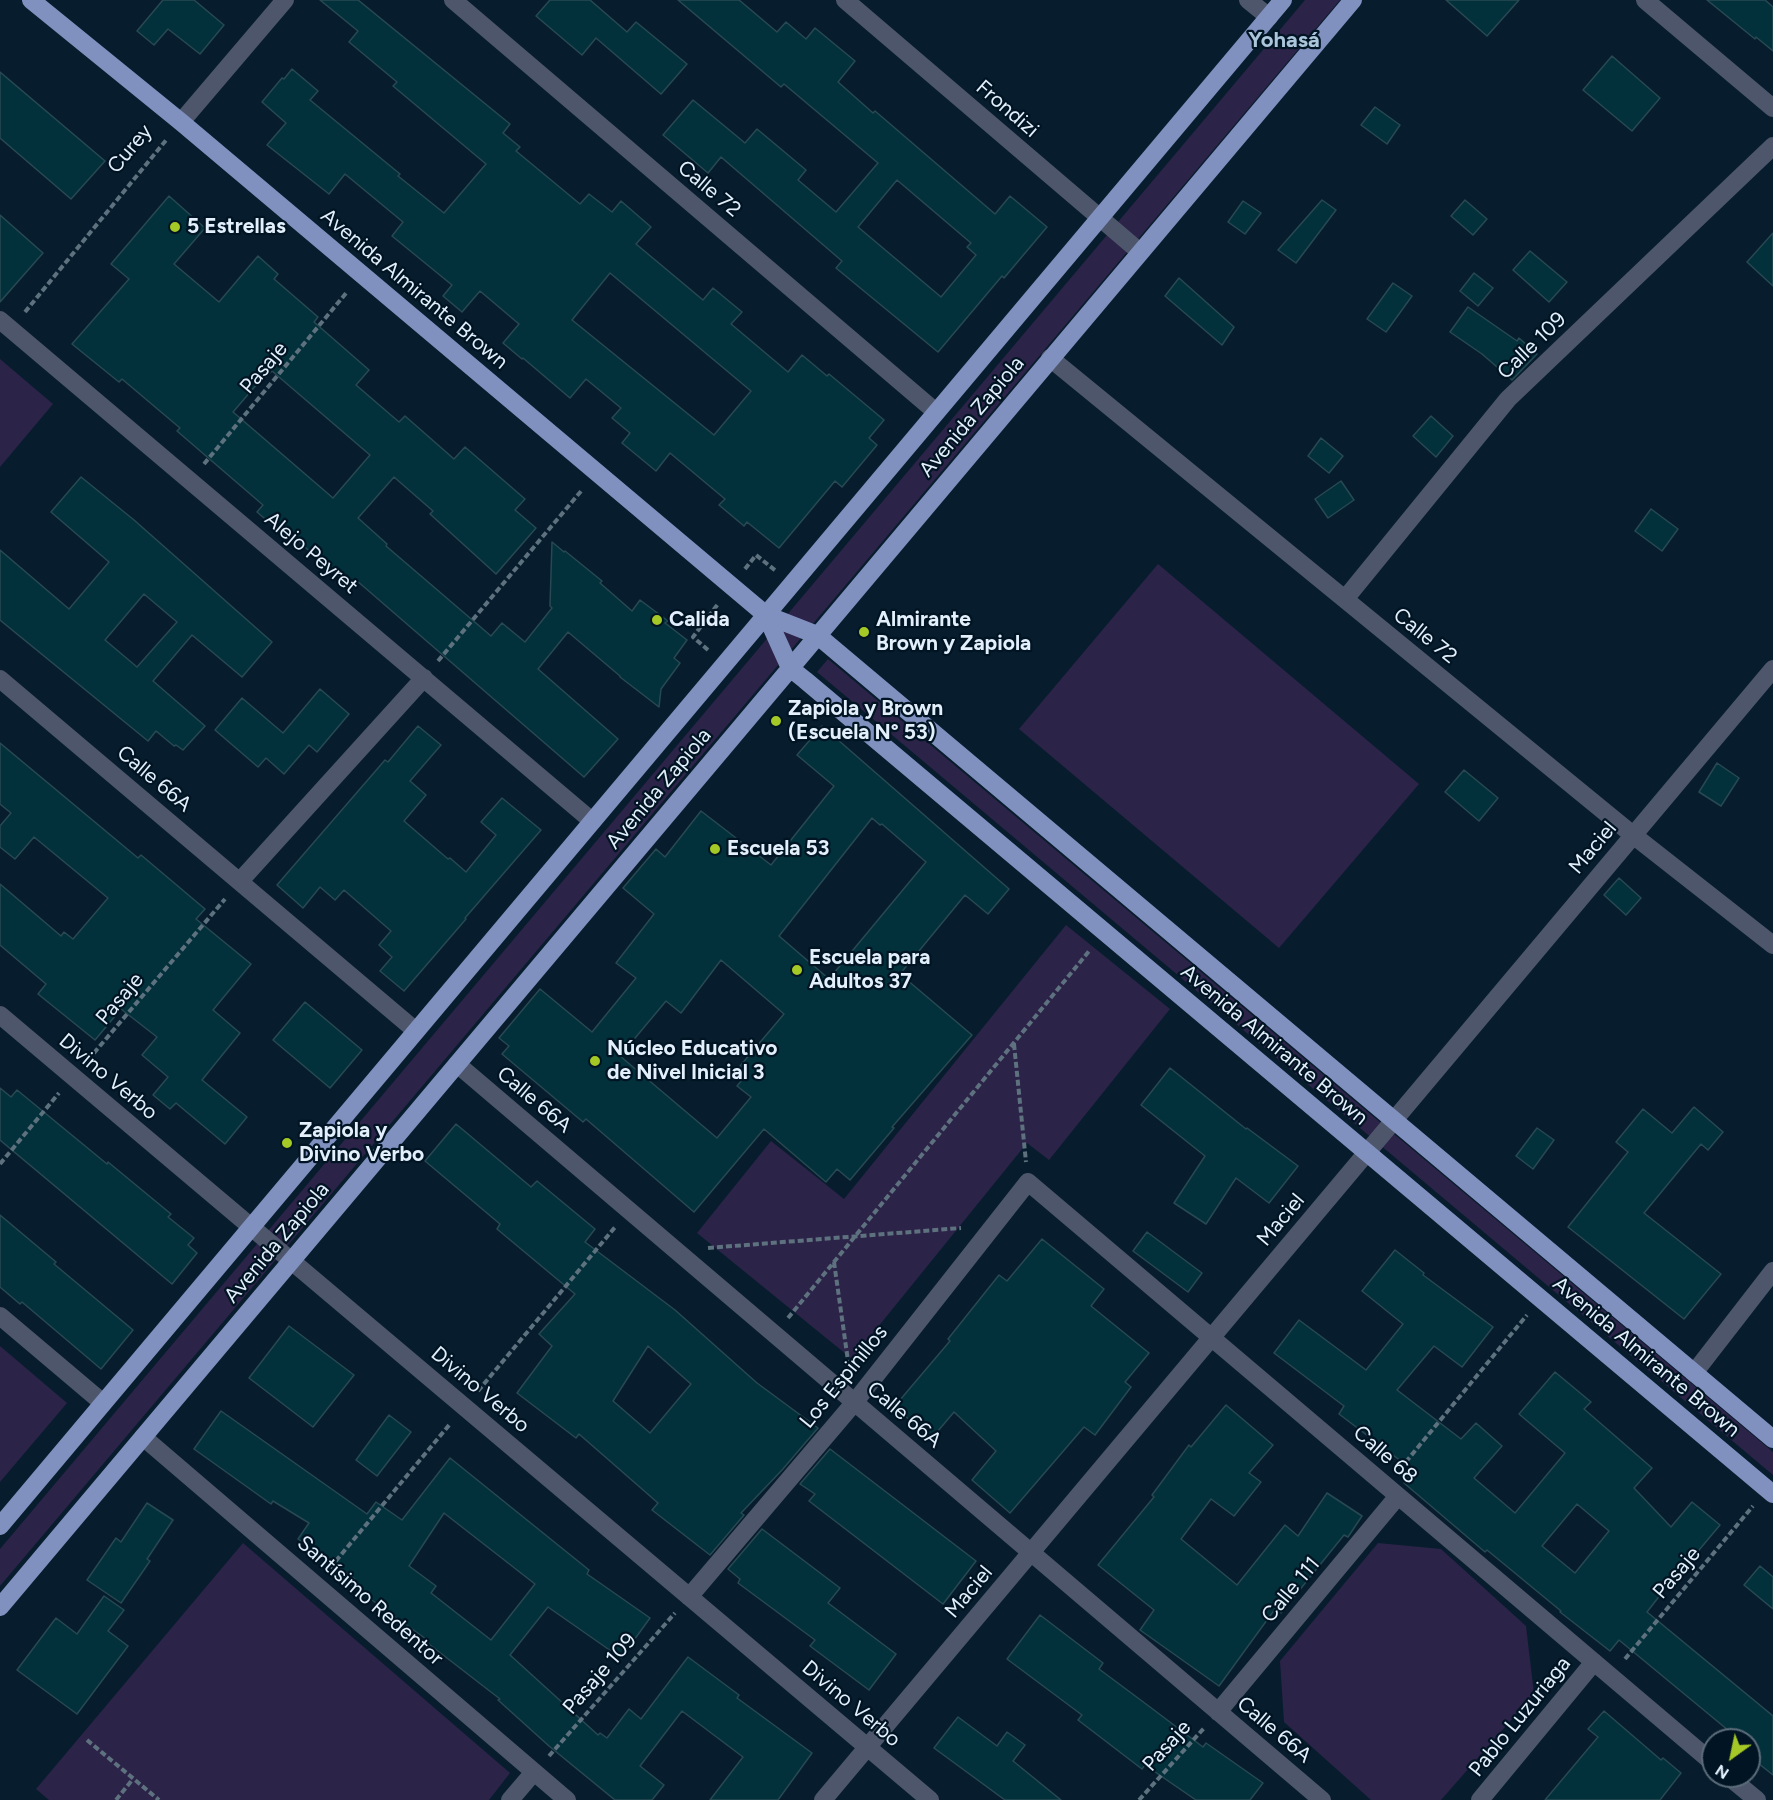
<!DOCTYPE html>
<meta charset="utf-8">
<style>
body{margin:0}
#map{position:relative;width:1773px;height:1800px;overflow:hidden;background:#071d2d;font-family:Figtree,sans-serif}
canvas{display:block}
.north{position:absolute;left:1701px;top:1728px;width:60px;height:60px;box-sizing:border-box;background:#011423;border:2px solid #5b6c7a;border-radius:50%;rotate:213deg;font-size:16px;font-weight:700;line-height:24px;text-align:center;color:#e3f0fc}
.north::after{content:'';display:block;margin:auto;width:21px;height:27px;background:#a4c825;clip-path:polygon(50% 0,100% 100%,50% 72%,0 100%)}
</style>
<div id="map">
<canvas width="1773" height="1800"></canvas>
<div class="north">N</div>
</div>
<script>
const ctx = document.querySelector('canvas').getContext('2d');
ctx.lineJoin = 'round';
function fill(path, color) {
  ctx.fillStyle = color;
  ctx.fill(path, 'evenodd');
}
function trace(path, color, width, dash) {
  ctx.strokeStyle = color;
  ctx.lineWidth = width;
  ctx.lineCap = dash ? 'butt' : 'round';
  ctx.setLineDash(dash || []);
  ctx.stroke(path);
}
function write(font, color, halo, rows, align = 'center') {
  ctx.font = font + ' Figtree,sans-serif';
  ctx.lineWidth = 4.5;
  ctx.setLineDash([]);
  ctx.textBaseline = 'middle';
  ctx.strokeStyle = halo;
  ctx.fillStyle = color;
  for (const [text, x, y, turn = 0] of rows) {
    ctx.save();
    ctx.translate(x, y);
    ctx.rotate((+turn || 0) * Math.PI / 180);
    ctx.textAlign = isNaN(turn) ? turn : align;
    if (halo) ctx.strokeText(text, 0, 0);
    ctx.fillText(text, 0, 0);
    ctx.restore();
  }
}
fill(new Path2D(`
 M1305,0H1340L0,1586V1549Z
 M0,359L53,404L0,467Z
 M1158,564L1419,784L1279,948L1019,729Z
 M828,659L1773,1452V1475L817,672Z
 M1066,925L1170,1009L1049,1160L1027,1143L852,1359L697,1233L771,1141L844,1199Z
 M0,1346L67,1403L0,1482Z
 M243,1543L510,1773L489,1800H49L36,1789Z
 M1378,1543L1441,1549L1526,1626L1534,1694L1441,1800H1371L1284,1722L1280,1661Z`), '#2c2348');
const building = new Path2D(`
 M163,0H194L224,25L200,54L168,29L154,45L137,31Z
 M320,0H358L510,124L503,133L520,147L516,151L580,204L589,194L612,212L621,201L651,227L636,244L703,300L713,288L742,312L731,324L788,372L802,355L827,376L829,374L884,420L869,438L877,445L842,487L835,481L779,548L747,522L744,526L719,505L725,499L670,453L656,471L622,443L630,433L612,418L621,408L586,379L570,398L523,358L522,359L503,343L519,324L480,291L462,312L443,296L452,285L392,236L403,222L345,174L329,194L267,145L286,123L262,102L282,78L284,79L292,69L318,91L310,100L400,174L398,176L444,213L486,164L393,86L397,82L349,42L358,31ZM610,273L751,391L714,435L572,320Z
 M550,0H590L627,32L636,22L687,64L661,94L596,38L582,55L536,16Z
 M678,0H739L777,32L786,22L806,39L815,28L855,61L838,82L873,113L875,111L995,214L1010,196L1047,227L1004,278L1002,276L938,352L836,268L842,261L721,157L708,173L663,135L693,100L745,143L757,129L806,170L798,180L836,212L878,163L784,84L781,87ZM897,180L971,243L967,247L976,255L941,297L858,227Z
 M1446,0H1519L1487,36Z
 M1707,0H1765L1773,7V51L1756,37L1755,39Z
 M1612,56L1660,98L1632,131L1583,90Z
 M0,72L105,161L71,199L0,138Z
 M1375,107L1400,125L1387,144L1361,125Z
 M169,196L205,228L174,264L219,302L258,256L278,274L274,279L318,317L314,322L369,370L356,385L399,422L405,416L454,459L465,447L525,499L515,510L536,528L496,574L430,514L433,511L394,477L358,518L387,544L386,546L491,636L502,623L525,642L552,608L550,606L552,542L564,552L565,551L602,581L600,583L632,611L640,600L668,621L665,623L687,640L674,658L680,663L661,689L659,707L620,677V676L568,632L538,669L618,739L584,777L356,580L350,587L289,533L286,537L257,512L263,505L177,431L180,428L122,379L119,382L72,344L129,279L111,264ZM272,371L370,455L333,498L233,412L264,376L266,377Z
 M1322,200L1336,210L1296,263L1278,250Z
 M1465,200L1487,219L1473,235L1451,216Z
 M1243,201L1261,213L1245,234L1228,222Z
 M0,215L43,253L0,302Z
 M1773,233V286L1747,262Z
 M1530,251L1567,282L1549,302L1513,270Z
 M1474,273L1493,288L1478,306L1460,291Z
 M1179,278L1234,327L1222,345L1165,296Z
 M1393,283L1412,296L1386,332L1367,319Z
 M1468,307L1517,341L1519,338L1537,354L1512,380L1482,354L1450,332Z
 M1431,416L1453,436L1436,457L1413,436Z
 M1321,438L1343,456L1329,473L1308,456Z
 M81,477L134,520L272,642L242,677L192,635L153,681L205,726L183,750L176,745L174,746L156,731L148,741L0,620V550L69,609L109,562L51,512ZM144,594L177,622L137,667L105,640Z
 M1341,481L1354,500L1328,518L1315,499Z
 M1651,509L1678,529L1662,551L1635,531Z
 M320,689L349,714L317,752L309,745L284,774L266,758L258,767L215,730L242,698L283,733Z
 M418,726L441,745L410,781L426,795L404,821L448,859L450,858L466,872L496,835L481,822L502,798L541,830L465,918L466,919L404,991L380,971L392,957L379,945L391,931L344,890L335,900L320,887L303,908L277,885L385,760L388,762Z
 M822,726L1009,889L988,914L965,895L900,974L972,1035L892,1127L894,1128L850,1180L837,1169L826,1182L764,1129L694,1212L586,1119L583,1122L502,1054L509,1046L499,1038L540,989L592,1032L636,978L616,963L654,914L623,888L656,849L665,857L701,811L771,865L834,786L797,755ZM872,818L880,825L882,824L926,862L829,979L779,936ZM721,960L784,1014L740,1066L748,1073L737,1086L751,1097L717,1138L620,1056L666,1001L681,1013Z
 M0,743L138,858L141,855L205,909L196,919L251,964L213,1010L240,1033L202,1080L247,1117L225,1144L176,1103L170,1109L153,1095L168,1077L142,1055L157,1037L121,1009L95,1040L38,994L46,984L0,945V884L61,936L64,932L73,939L108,898L34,837L15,859L0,847V826L11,813L0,804Z
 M1717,763L1739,778L1721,806L1699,792Z
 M1464,770L1498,798L1479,821L1445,792Z
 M1619,878L1641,898L1626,915L1604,895Z
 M305,1002L362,1050L330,1088L273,1040Z
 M1170,1068L1246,1129L1247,1128L1298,1166L1269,1203L1236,1178L1206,1224L1174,1203L1205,1156L1141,1105Z
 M0,1088L11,1097L17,1090L107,1164L108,1162L171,1214L168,1217L194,1238L188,1245L197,1253L172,1284L0,1140Z
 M1694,1107L1723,1132L1708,1150L1701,1144L1644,1213L1721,1274L1684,1319L1568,1227L1628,1152L1616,1142L1643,1109L1672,1133Z
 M456,1124L531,1187L537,1181L595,1229L585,1242L675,1310L757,1383L818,1428L782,1470L741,1513L744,1515L710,1555L652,1510L658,1503L579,1434L576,1438L517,1393L552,1346L539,1334L575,1294L497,1229L500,1224L425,1161ZM648,1346L691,1384L650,1433L613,1401Z
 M1537,1128L1554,1140L1533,1169L1516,1156Z
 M0,1215L56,1262L54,1264L133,1330L101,1369L22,1302L20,1304L0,1287Z
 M1147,1232L1202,1273L1188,1292L1133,1251Z
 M1042,1239L1104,1289L1091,1306L1149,1353L1125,1382L1131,1387L1095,1435L1084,1427L1010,1513L972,1480L996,1451L954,1412L932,1438L894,1407L950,1341L948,1339L999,1275L1007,1281Z
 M1395,1250L1424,1273L1423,1275L1493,1327L1462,1367L1434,1346L1397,1390L1461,1439L1476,1423L1502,1446L1474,1478L1515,1513L1565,1453L1519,1414L1555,1372L1591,1402L1584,1409L1652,1468L1634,1488L1671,1527L1692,1502L1720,1525L1694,1556L1692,1554L1647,1612L1773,1716V1775L1749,1756V1740H1740L1619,1640L1610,1651L1560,1612L1561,1611L1487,1550L1485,1552L1404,1483L1414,1471L1339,1414L1344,1406L1274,1353L1299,1320L1366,1370L1403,1324L1362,1291ZM1577,1504L1609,1531L1575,1573L1542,1546Z
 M289,1326L354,1375L313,1427L249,1378Z
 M1226,1405L1273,1445L1249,1473L1261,1482L1234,1516L1211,1499L1181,1539L1237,1585L1285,1525L1298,1536L1327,1493L1362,1516L1348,1537L1344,1535L1281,1613L1275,1609L1219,1686L1140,1630L1154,1610L1098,1565L1154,1497L1152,1495L1189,1445L1191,1447Z
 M221,1411L367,1514L376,1502L402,1520L450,1458L589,1570L587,1574L650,1618L621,1658L548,1607L510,1655L598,1735L600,1733L607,1738L629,1709L641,1719L688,1657L739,1695L737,1698L812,1753L778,1800H710L743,1757L682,1711L640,1766L664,1785L652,1800H615L549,1746L498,1700L500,1699L425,1641L426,1639L351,1585L355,1579L298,1539L309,1523L273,1501L271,1504L194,1449ZM444,1513L535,1584L491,1640L431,1593L436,1586L409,1566Z
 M389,1415L411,1432L377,1476L356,1460Z
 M830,1449L976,1561L943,1604L809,1501L815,1494L800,1484Z
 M147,1503L173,1520L147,1559L150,1561L121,1603L87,1580L116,1538L121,1542Z
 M762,1529L840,1588L828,1603L896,1654L869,1690L810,1646L815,1640L738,1583L740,1579L728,1569Z
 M1760,1566L1773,1577V1609L1744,1585Z
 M104,1596L124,1610L108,1631L128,1646L77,1714L17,1670L56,1618L77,1634Z
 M1040,1615L1103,1663L1099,1669L1150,1707L1203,1747L1206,1743L1263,1783L1250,1800H1196L1145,1765L1142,1769L1078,1720L1082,1715L1007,1659Z
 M1604,1711L1661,1760L1663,1758L1681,1773L1660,1800H1545L1598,1737L1588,1729Z
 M958,1717L997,1746L1007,1732L1025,1745L1013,1761L1061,1800H1005L934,1748Z`);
fill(building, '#02303b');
trace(building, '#284953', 1.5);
trace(new Path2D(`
 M25,312L167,139
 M204,464L347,292
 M745,569L756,555L776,571
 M708,650L693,637L718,604
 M438,661L582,490
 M1014,1044L1026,1162
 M88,1060L225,899
 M0,1164L59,1093
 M708,1248L961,1228
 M834,1262L849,1368
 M788,1318L1090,950
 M478,1391L616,1226
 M1400,1469L1527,1315
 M330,1568L450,1424
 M1625,1659L1753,1506
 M87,1740L159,1800
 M549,1756L675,1613
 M116,1800L133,1779
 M1139,1800L1205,1727`), '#5e717f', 4, [6, 3]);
trace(new Path2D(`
 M453,0L936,412
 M845,0L1140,252
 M1248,0L1269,17
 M1645,0L1773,108
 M181,122L285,0
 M0,320L592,821
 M1050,358L1633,835L1773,945
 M1345,599L1508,399L1773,146
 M0,679L416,1031
 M240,881L424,678
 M0,1015L930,1800
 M457,1064L1322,1800
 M0,1316L103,1403
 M1694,1373L1773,1271
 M143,1437L567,1800
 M689,1597L854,1403L1028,1182L1713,1763
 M1218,1712L1398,1496
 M1728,1776L1757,1800
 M510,1800L534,1772
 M823,1800L1773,669
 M1480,1800L1594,1662`), '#4e566c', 18);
trace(new Path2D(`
 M31,0L181,122L766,615L817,635L1773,1439
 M766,615L790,668L805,680L1773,1494
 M0,1526L1283,0
 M0,1607L1353,0`), '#8091bf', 18);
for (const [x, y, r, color] of [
 [175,227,6,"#a4c825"],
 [657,620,6,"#a4c825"],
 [864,632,6,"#a4c825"],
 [776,721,6,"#a4c825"],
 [715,849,6,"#a4c825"],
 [797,970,6,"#a4c825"],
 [595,1061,6,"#a4c825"],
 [287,1143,6,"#a4c825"]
]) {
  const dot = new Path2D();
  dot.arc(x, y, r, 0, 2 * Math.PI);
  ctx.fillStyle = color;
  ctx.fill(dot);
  trace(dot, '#011423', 2);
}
write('21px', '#e3f0fc', '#011423', [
 ["Frondizi",1007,109,41],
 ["Curey",130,149,-50],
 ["Calle 72",709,189,40],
 ["Avenida Almirante Brown",414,289,40],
 ["Calle 109",1532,346,-44],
 ["Pasaje",264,368,-50],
 ["Avenida Zapiola",972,417,-50],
 ["Alejo Peyret",311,553,40],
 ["Calle 72",1425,636,39],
 ["Calle 66A",154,779,40],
 ["Avenida Zapiola",659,789,-50],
 ["Maciel",1593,848,-50],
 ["Pasaje",120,999,-50],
 ["Avenida Almirante Brown",1274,1045,40],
 ["Divino Verbo",108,1077,40],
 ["Calle 66A",534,1100,40],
 ["Maciel",1281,1220,-50],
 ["Avenida Zapiola",277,1243,-50],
 ["Avenida Almirante Brown",1646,1357,40],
 ["Los Espinillos",844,1377,-51],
 ["Divino Verbo",480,1390,40],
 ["Calle 66A",904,1415,40],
 ["Calle 68",1385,1455,41],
 ["Pasaje",1677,1573,-50],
 ["Calle 111",1291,1590,-50],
 ["Maciel",969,1592,-50],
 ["Santísimo Redentor",370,1601,41],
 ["Pasaje 109",600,1674,-49],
 ["Divino Verbo",851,1704,40],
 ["Pablo Luzuriaga",1520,1717,-51],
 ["Calle 66A",1274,1730,40],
 ["Pasaje",1167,1746,-48]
]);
write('bold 21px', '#e3f0fc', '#011423', [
 ["5 Estrellas",187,227],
 ["Calida",669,620],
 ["Almirante",876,620],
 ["Brown y Zapiola",876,644],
 ["Zapiola y Brown",788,709],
 ["(Escuela N° 53)",788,733],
 ["Escuela 53",727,849],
 ["Escuela para",809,958],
 ["Adultos 37",809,982],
 ["Núcleo Educativo",607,1049],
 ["de Nivel Inicial 3",607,1073],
 ["Zapiola y",299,1131],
 ["Divino Verbo",299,1155]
], 'left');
write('bold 22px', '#abc5db', '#011423', [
 ["Yohasá",1284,41]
]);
</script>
